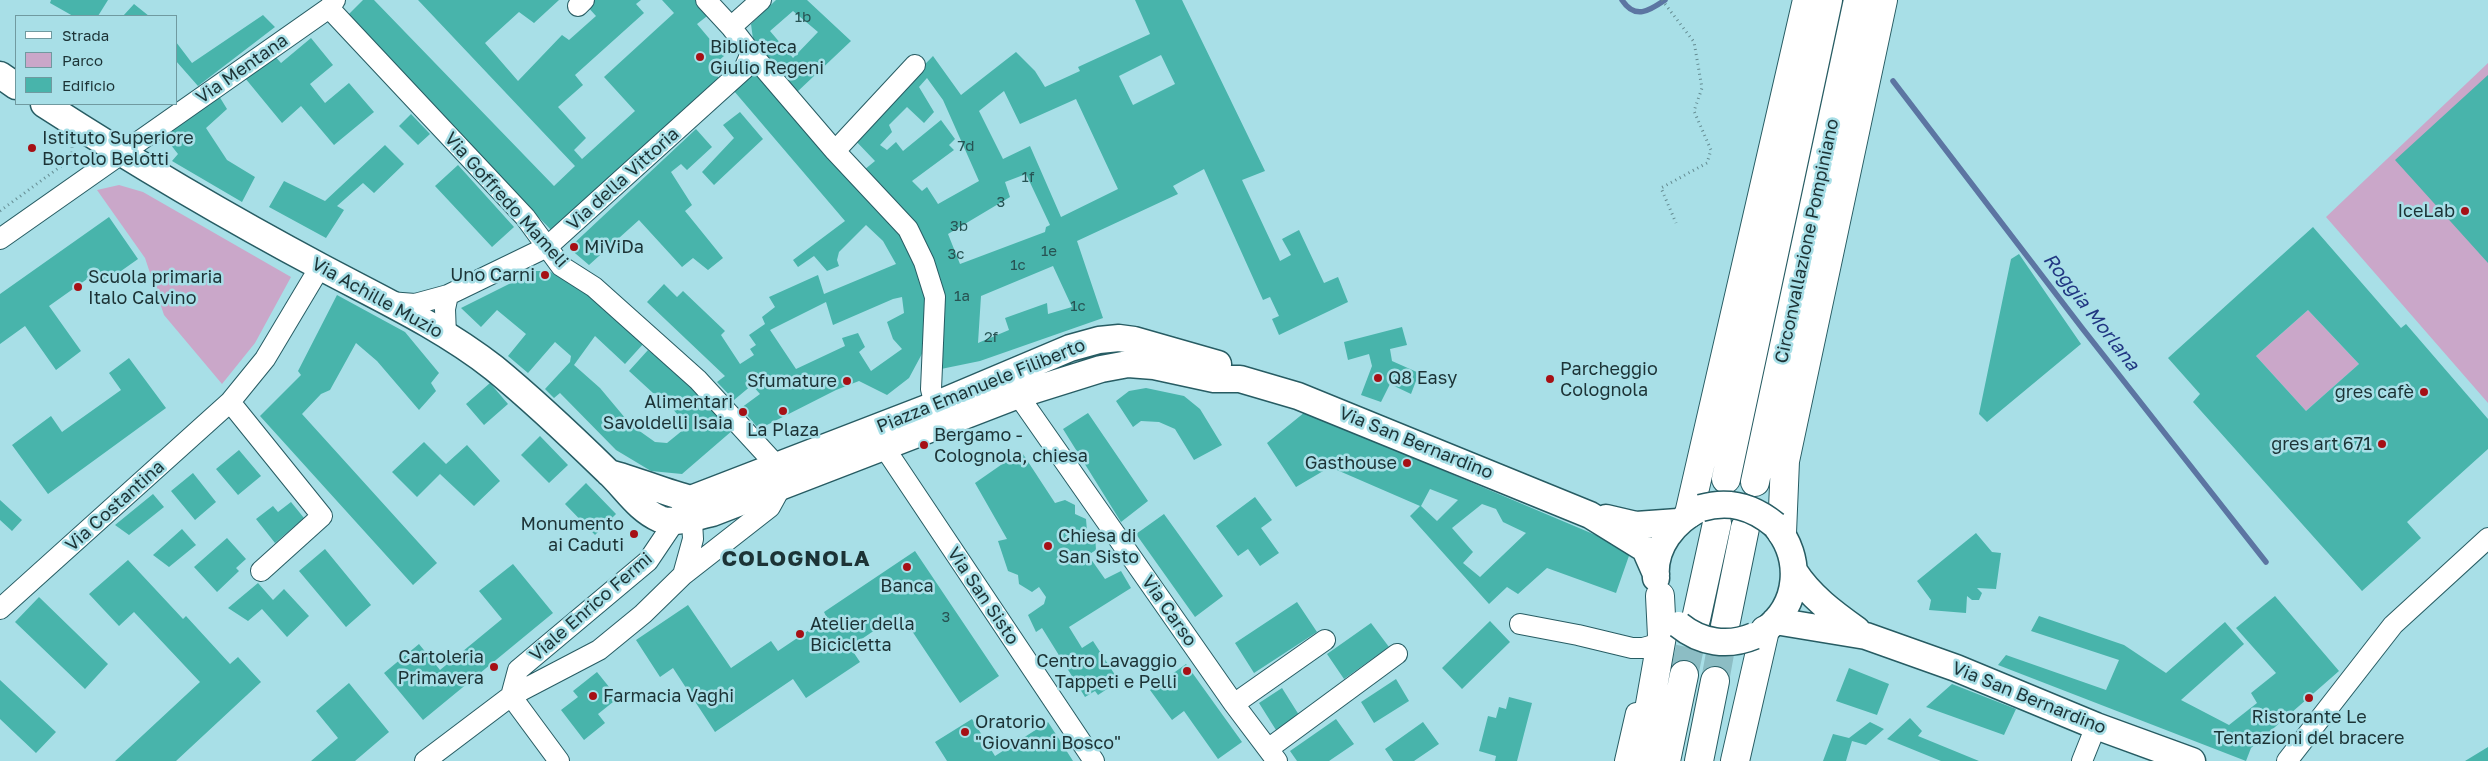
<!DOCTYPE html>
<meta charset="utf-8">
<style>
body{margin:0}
#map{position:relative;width:2488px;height:761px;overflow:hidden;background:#a8dfe7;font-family:"Golos Text",sans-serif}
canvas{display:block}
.legend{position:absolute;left:15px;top:15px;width:162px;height:90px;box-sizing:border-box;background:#a8dfe7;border:1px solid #709aa0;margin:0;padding:6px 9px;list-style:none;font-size:15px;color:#1c3336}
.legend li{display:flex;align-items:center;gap:10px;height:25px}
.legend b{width:25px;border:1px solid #709aa0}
</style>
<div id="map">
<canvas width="2488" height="761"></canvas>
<ul class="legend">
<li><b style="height:6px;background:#fff"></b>Strada</li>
<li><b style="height:14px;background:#caa7c9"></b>Parco</li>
<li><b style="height:14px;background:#48b4ab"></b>Edificio</li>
</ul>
</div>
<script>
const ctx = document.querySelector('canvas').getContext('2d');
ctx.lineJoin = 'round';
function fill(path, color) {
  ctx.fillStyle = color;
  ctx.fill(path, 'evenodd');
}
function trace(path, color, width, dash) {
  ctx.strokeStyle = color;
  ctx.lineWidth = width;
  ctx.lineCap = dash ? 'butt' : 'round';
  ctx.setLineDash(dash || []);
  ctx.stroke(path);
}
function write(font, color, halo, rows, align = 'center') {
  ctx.font = font + ' "Golos Text",sans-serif';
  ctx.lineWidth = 5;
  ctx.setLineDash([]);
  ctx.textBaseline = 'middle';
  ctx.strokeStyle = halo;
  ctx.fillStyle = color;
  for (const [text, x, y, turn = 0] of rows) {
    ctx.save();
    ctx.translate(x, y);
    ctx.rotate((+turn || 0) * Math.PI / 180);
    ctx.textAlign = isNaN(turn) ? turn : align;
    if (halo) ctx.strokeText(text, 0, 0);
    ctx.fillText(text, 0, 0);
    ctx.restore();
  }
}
fill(new Path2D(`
 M2488,63V403L2326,217Z
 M119,185L143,192L291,277L255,343L222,384L164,315L145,258L97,190Z
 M2308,310L2359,364L2306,411L2256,356Z`), '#caa7c9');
trace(new Path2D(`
 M1622,0C1635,20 1649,11 1665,0
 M1893,81L2082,328L2266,562`), '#5c75a2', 5.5);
fill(new Path2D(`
 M51,0H108L98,16H73L50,3Z
 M363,0H374L554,186L575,166L418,0H559L534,23L519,12L485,43L518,81L562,35L569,40L596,16L586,5L592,0H641L636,4L644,13L575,75L583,85L558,107L586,138L574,150L582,159L635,111L604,77L674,13L662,0H699L711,13L697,24L724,56L710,68L722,81L554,233L345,18Z
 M776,0H807L851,41L796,93L753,39L751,24ZM793,11L818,32L793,58L770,31Z
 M1135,0H1182L1265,171L1242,180L1280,261L1291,255L1282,239L1299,230L1324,283L1338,277L1348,302L1279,335L1272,319L1279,316L1270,297L1263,300L1204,169L1173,186L1178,194L1077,241L1103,318L980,361L941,369V299H945L938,275L864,170L875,161L853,138L933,56L961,95L1016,52L1035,71L1045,87L1080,71L1078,67L1150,34ZM1161,55L1175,84L1133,105L1119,76ZM927,78L943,100L979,181L938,204L927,187L922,191L912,181L954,150L949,145L955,139L941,120L903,151L896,142L887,150L880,145L892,132L889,125L907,107L924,123L934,112L919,87ZM1004,91L1020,124L1076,99L1118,189L1061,217L1030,146L1003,159L979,111ZM1026,174L1050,225L1046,227L1045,232L960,264L948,234L1010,197L1005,182ZM1053,266L1072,307L1048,314L1047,303L1005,318L1009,330L978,343L981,296Z
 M134,4L149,16H123Z
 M263,15L275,27L198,86L176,61V42L192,63Z
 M311,38L333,65L310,84L325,103L349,83L374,112L334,145L301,106L282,123L245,78L273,54L281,63Z
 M760,69L907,238L928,301L924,350L909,378L887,395L859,381L836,390L759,429L741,408L760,394L752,385L734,400L717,382L725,376L647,302L664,284L677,297L683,291L725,331L721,335L740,364L754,355L750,349L756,345L749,335L765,324L762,317L775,307L769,297L818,275L824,294L896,264L883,241L866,225L839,252L837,260L839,266L827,271L814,256L798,267L793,260L845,221L734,91ZM902,297L904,313L887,322L893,339L902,349L871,371L859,352L865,347L858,333L842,338L845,346L796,369L770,330L826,302L833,325L893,299Z
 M2488,75V263L2395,160Z
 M216,91L227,109L206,128L227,160L255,177L242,202L172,161L178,154L159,130Z
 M740,112L763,139L714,185L702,172L734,138L723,125Z
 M411,114L430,134L418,145L399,126Z
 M696,129L712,147L687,170L681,164L671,172L692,205L685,211L723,258L708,270L693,258L682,267L639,220L589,265L569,248Z
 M385,145L404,164L374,193L363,183L337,206L344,210L326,238L269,207L284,181L325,201Z
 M458,165L514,227L492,247L435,186Z
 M109,217L138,259L104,283L97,272L49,306L81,351L56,370L25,326L0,344V294Z
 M2313,227L2401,328L2406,324L2488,419V449L2407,522L2421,538L2362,591L2193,402L2200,394L2168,358ZM2308,310L2359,364L2306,411L2256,356Z
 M2019,254L2081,344L1987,422L1979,414L2011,259Z
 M535,271H549L588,295L644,343L625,364L595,336L574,365L600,388L631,425L655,442L667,443L683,430V421L660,394L653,393L629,371L648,350L701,393L733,430L682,474L651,471L616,450L560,393L554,398L545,389L570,362L571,356L555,342L528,373L508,356L526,334L497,310L481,327L461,308Z
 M337,295L405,332L439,373L431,383L436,391L419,410L377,361L356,343L330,390L321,394L302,414L437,563L413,585L260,416L301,375L298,371Z
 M1402,327L1407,345L1390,349L1392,361L1419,373L1411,394L1390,384L1381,402L1361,395L1372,366L1369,354L1348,360L1344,342Z
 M129,358L166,408L48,494L12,445L51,416L62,432L121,390L109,373Z
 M490,383L508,404L484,425L466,404Z
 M1146,388L1184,396L1200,409L1222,445L1194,460L1175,429L1159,422L1141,421L1133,427L1116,401L1129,391Z
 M1305,412L1631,550L1616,593L1547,568L1518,594L1507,587L1489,604L1410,516L1420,506L1330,467L1296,487L1267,443ZM1430,489L1458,500L1437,521L1421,506ZM1482,504L1496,509L1503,522L1526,533L1480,577L1463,563L1473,552L1452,528Z
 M1088,413L1148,501L1121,522L1063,429Z
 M540,436L568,465L549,483L521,455Z
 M424,442L446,464L467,445L500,481L474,506L440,474L417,497L392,472Z
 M239,450L261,476L238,495L216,469Z
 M1021,451L1055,503L1065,500L1075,505V514L1086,519L1087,531L1095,535L1096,550L1088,555L1105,579L1121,571L1131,588L1069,627L1082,648L1093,641L1119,681L1098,695L1095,691L1085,697L1042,628L1036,632L1028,615L1044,604L1046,597L1039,587L1032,592L1019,584L1018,575L1008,571L998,541L1007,539L975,483Z
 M193,473L216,502L195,520L171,491Z
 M586,483L616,514L595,535L565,504Z
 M153,494L164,507L129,535L115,525Z
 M1255,497L1272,520L1261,528L1279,553L1260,566L1248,549L1238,556L1216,526Z
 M0,500L22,520L12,531L0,520Z
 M291,502L304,518L275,543L256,519L273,506L278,512Z
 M1164,514L1223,596L1195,617L1136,534Z
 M182,529L196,545L169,567L153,555Z
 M1976,533L1992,552L2001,553L1996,589L1977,588L1982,593L1979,600H1972L1967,596L1966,613L1929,610L1931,600L1917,581Z
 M227,538L246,559L236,568L239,571L217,592L194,567Z
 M325,549L371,605L346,627L299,571Z
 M915,551L999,676L960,703L900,613L850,647L860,662L806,698L793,679L715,732L673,668L660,677L636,640L688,605L731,668L771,641L778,651L827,618L824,612Z
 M128,560L183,619L186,616L230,664L238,657L261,682L176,761H115L200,682L134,612L119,626L89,594Z
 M513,564L553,613L423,720L384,673L419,644L440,670L502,619L479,591Z
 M258,583L273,600L284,589L309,616L287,637L262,609L248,621L228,608Z
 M2275,596L2339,671L2251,748L2246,761L1998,665L2006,655L2106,690L2119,660L2031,631L2039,616L2124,645L2166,673L2225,622L2244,644L2181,700L2229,725L2257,703L2251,693L2276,673L2236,628Z
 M39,597L108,664L85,689L15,622Z
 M1297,602L1317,632L1254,673L1235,643Z
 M1490,621L1510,642L1462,689L1442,668Z
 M1371,623L1389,647L1344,679L1327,654Z
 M1186,664L1242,742L1218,759L1184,711L1172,720L1150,690Z
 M1849,668L1889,684L1877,715L1836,701Z
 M597,672L618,698L598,714L605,723L584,740L561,710L578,697L573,691Z
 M1396,679L1409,701L1374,723L1361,702Z
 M0,680L56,732L36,753L0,719Z
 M349,683L389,732L355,761H311L338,738L316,711Z
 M1952,684L2016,709L2004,735L1926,707Z
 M1282,688L1299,715L1276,730L1259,703Z
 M1509,697L1532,703L1517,761H1495L1496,756L1479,751L1488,716L1496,718L1499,707L1506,709Z
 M1910,718L1922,731L1918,736L1979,761H1941L1887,739Z
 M972,719L995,756L1048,722L1073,761H947L935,742Z
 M1336,719L1354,744L1329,761H1297L1290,751Z
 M1423,722L1439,744L1414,761H1393L1385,749Z
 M1870,722L1884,729L1866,745L1852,741L1846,761H1823L1833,734L1849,738Z
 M2488,747V761H2465Z`), '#48b4ab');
trace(new Path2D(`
 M1684,675L1696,619
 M1715,681L1725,626`), '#8cbdc4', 28, [28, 14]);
const minor = new Path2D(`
 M706,0L731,27L751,53L835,151L908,229L924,262L935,297L931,389L935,405
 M578,6L584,0
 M329,8L525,217L561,266L594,287L698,380L777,466
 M731,27L761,0
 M835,151L915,65
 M0,239L329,8L335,0
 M389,302L415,304L448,295L547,247L744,69L751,53
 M446,336L445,309L448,295
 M1018,395L1234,704L1277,761
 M230,402L322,516L261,571
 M879,435L884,447L1094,761
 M683,575L693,539L691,503
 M0,609L230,402L265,359L320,267
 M1520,624L1578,635L1632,648H1643L1661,643
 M511,696L518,670L648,561L681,512
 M511,696L559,761
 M1234,704L1325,640
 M1268,749L1397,654
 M425,761L511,696L599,650L643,614L683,575L770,507L781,487
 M1625,761L1636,713
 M2082,761L2096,726
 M2287,761L2393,625L2488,538`);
const major = new Path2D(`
 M0,75L16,86
 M44,104C134,162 227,217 321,267C379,298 442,327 494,368C533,400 571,436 607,471C625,487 637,509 660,519C675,525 697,516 712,513L1018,395L1101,369L1128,364L1154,366L1214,379H1240L1298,396L1590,515L1645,549L1656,574
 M609,473C637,480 663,492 691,499L935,405L1070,348L1099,340L1119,338L1134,340L1218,364
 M1606,518L1636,525L1678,522
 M1794,571C1810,596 1833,613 1857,630
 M1656,578C1653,547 1674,521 1701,508
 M1775,621L1866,636L1956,668L2096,726L2192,761
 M1764,631C1800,605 1803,558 1775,525`);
const highway = new Path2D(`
 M1726,479L1828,0
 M1755,482L1858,0
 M1689,514L1807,0
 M1782,533L1785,461L1883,0
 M1696,619L1717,523
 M1725,626L1745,528
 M1640,761L1662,636L1660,596
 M1666,761L1684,675
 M1699,761L1715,681
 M1735,761L1765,630`);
trace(minor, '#275c63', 22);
trace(major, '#275c63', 29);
trace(highway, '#275c63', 30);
trace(new Path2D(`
 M1662,0L1694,42L1702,88L1694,111L1711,150L1707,163L1661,188L1676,223
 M0,211L72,158V147`), '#648b91', 3, [1, 4]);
trace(minor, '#fff', 20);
trace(major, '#fff', 26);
trace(highway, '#fff', 28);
const majorBridge = new Path2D(`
 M1701,508C1729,500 1752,506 1775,525
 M1679,625C1701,643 1728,647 1754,636`);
trace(majorBridge, '#275c63', 29, []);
trace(majorBridge, '#fff', 26);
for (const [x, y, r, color] of [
 [700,57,5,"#a61015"],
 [32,148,5,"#a61015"],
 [2465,211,5,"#a61015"],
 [574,247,5,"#a61015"],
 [545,275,5,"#a61015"],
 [78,287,5,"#a61015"],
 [1378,378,5,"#a61015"],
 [1550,379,5,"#a61015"],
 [847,381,5,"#a61015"],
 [2424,392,5,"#a61015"],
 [783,411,5,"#a61015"],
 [743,412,5,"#a61015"],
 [2382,444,5,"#a61015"],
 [924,445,5,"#a61015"],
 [1407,463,5,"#a61015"],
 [634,534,5,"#a61015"],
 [1048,546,5,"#a61015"],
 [907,567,5,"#a61015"],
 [800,634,5,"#a61015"],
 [494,667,5,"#a61015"],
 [1187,671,5,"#a61015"],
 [593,696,5,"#a61015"],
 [2309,698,5,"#a61015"],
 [965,732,5,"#a61015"]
]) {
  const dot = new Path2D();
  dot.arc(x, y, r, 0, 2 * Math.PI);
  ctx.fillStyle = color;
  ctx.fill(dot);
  trace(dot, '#a8dfe7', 2);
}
write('15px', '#275353', null, [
 ["1b",803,17],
 ["7d",966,146],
 ["1f",1028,177],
 ["3",1001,202],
 ["3b",959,226],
 ["1e",1049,251],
 ["3c",956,254],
 ["1c",1018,265],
 ["1a",962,296],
 ["1c",1078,306],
 ["2f",991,337],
 ["3",946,617]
]);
write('18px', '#1c3336', '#a8dfe7', [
 ["Biblioteca",710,47],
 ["Giulio Regeni",710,68],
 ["Istituto Superiore",42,138],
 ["Bortolo Belotti",42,159],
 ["IceLab",2455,211,"right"],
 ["MiViDa",584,247],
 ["Uno Carni",535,275,"right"],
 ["Scuola primaria",88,277],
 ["Italo Calvino",88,298],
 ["Parcheggio",1560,369],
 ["Colognola",1560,390],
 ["Q8 Easy",1388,378],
 ["Sfumature",837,381,"right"],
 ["gres cafè",2414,392,"right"],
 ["Alimentari",733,402,"right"],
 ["Savoldelli Isaia",733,423,"right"],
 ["La Plaza",783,430,"center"],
 ["Bergamo -",934,435],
 ["Colognola, chiesa",934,456],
 ["gres art 671",2372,444,"right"],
 ["Gasthouse",1397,463,"right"],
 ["Monumento",624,524,"right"],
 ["ai Caduti",624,545,"right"],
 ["Chiesa di",1058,536],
 ["San Sisto",1058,557],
 ["Banca",907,586,"center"],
 ["Atelier della",810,624],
 ["Bicicletta",810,645],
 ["Cartoleria",484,657,"right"],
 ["Primavera",484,678,"right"],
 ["Centro Lavaggio",1177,661,"right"],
 ["Tappeti e Pelli",1177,682,"right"],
 ["Farmacia Vaghi",603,696],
 ["Ristorante Le",2309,717,"center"],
 ["Tentazioni del bracere",2309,738,"center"],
 ["Oratorio",975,722],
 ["\"Giovanni Bosco\"",975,743]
], 'left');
write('18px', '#1c3336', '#a8dfe7', [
 ["Via Mentana",242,69,-35],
 ["Via della Vittoria",623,179,-42],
 ["Via Goffredo Mameli",506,200,48],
 ["Circonvallazione Pompiniano",1807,241,-78],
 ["Via Achille Muzio",377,298,29],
 ["Piazza Emanuele Filiberto",981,386,-22],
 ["Via San Bernardino",1416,443,22],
 ["Via Costantina",115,506,-42],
 ["Via San Sisto",983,596,56],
 ["Viale Enrico Fermi",591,607,-41],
 ["Via Carso",1169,611,55],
 ["Via San Bernardino",2029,698,22]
]);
write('italic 19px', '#213782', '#a8dfe7', [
 ["Roggia Morlana",2091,312,52]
]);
ctx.letterSpacing = '1px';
write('bold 22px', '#1c3336', '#a8dfe7', [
 ["COLOGNOLA",796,559]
]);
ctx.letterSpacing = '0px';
</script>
